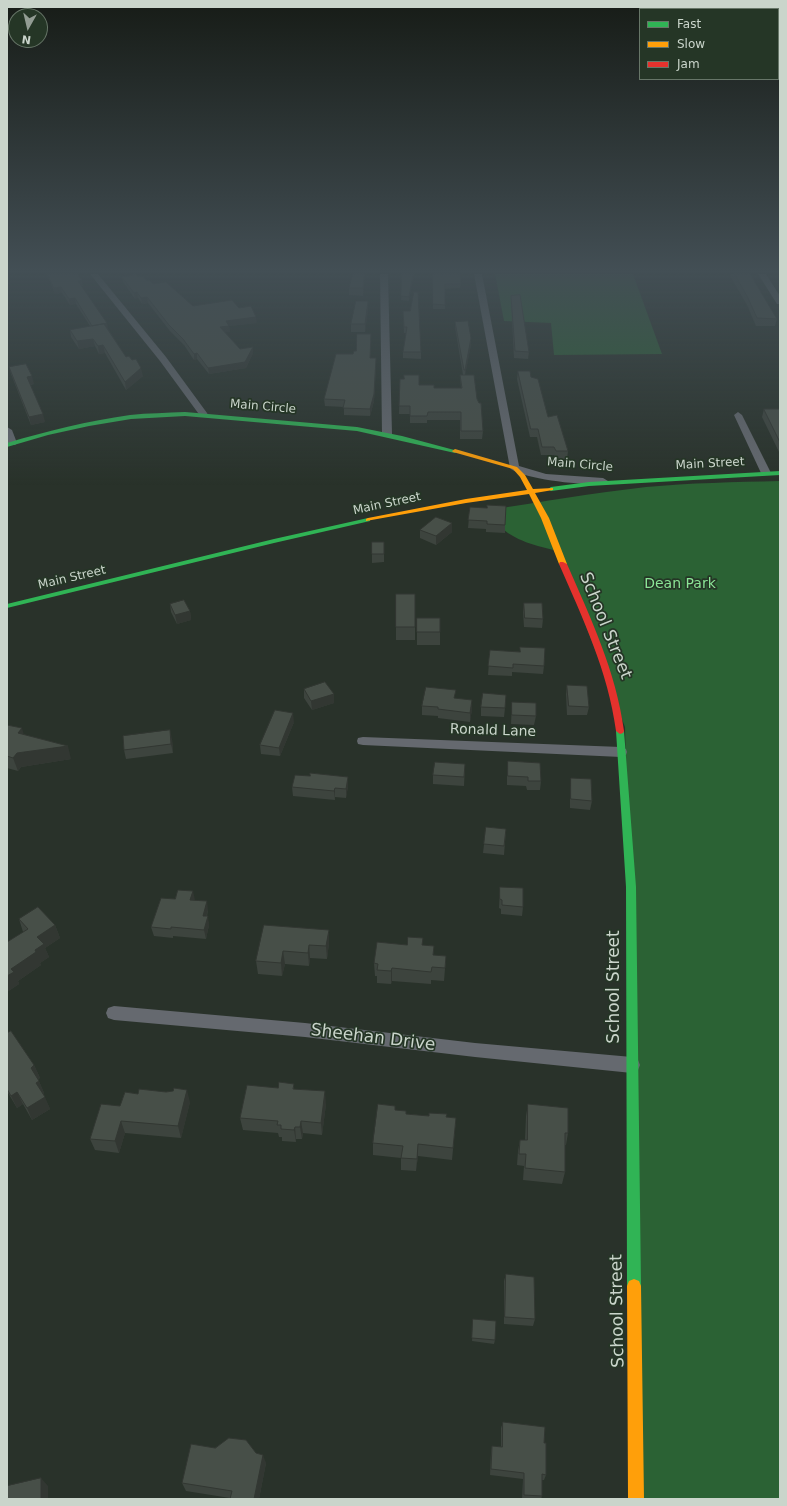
<!DOCTYPE html>
<style>
body{margin:0}
#map{position:relative;width:787px;height:1506px;overflow:hidden;background:#29322a;font-family:"DejaVu Sans",sans-serif}
canvas{display:block}
.frame{position:absolute;inset:0;border:8px solid #cad5cb;pointer-events:none}
.legend{position:absolute;left:639px;top:8px;width:140px;height:72px;box-sizing:border-box;background:#253626;border:1px solid #677668;margin:0;padding:5px 7px;list-style:none;font-size:12px;color:#cad5cb}
.legend li{display:flex;align-items:center;gap:8px;height:20px}
.legend b{width:20px;border:1px solid #677668}
.north{position:absolute;left:8px;top:8px;width:40px;height:40px;box-sizing:border-box;background:#253626;border:1px solid #677668;border-radius:50%;rotate:188deg;font-size:11px;font-weight:700;line-height:16px;text-align:center;color:#cad5cb}
.north::after{content:'';display:block;margin:auto;width:14px;height:18px;background:#929c93;clip-path:polygon(50% 0,100% 100%,50% 72%,0 100%)}
</style>
<div id="map">
<canvas width="787" height="1506"></canvas>
<div class="frame"></div>
<ul class="legend">
<li><b style="height:5px;background:#30b455"></b>Fast</li>
<li><b style="height:5px;background:#ff9f0a"></b>Slow</li>
<li><b style="height:5px;background:#e5322d"></b>Jam</li>
</ul>
<div class="north">N</div>
</div>
<script>
const ctx = document.querySelector('canvas').getContext('2d');
ctx.lineJoin = 'round';
function fill(path, color) {
  ctx.fillStyle = color;
  ctx.fill(path, 'evenodd');
}
function trace(path, color, width, dash) {
  ctx.strokeStyle = color;
  ctx.lineWidth = width;
  ctx.lineCap = dash ? 'butt' : 'round';
  ctx.setLineDash(dash || []);
  ctx.stroke(path);
}
function write(font, color, halo, rows, align = 'center') {
  ctx.font = font + ' "DejaVu Sans",sans-serif';
  ctx.lineWidth = 3.5;
  ctx.setLineDash([]);
  ctx.textBaseline = 'middle';
  ctx.strokeStyle = halo;
  ctx.fillStyle = color;
  for (const [text, x, y, turn = 0] of rows) {
    ctx.save();
    ctx.translate(x, y);
    ctx.rotate((+turn || 0) * Math.PI / 180);
    ctx.textAlign = isNaN(turn) ? turn : align;
    if (halo) ctx.strokeText(text, 0, 0);
    ctx.fillText(text, 0, 0);
    ctx.restore();
  }
}
fill(new Path2D(`
 M495,274H633L662,354L554,355L551,323L504,321Z
 M780,481V1499H643L625,727L557,551C538,546 513,541 499,525C495,520 492,515 488,510C541,502 593,493 646,487C690,483 735,482 780,481Z`), '#2b6234');
fill(new Path2D(`
 M90,274H98L166,357L207,413L208,415L207,417H201L160,361Z
 M380,274H388L392,434L387,437L382,434Z
 M474,274H482L519,466L546,474L603,478L608,481L606,483C591,487 520,479 510,468Z
 M758,274H766L780,296V304H777Z
 M738,412L742,415L771,473L769,475H763L761,473L734,415Z
 M7,427L12,430L17,443L15,445H9L7,443Z
 M363,737L621,747L626,749L627,752L626,755L621,757L363,745L358,744L357,741L358,738Z
 M114,1006L305,1023L475,1043L632,1057L638,1060L640,1065L638,1070L632,1073L475,1057L305,1037L114,1020L108,1018L106,1013L108,1008Z`), '#65696f');
fill(new Path2D(`
 M185,412L357,427L402,436L458,451L455,453L357,431L185,416L131,419L89,426L48,435L7,447V443C47,431 88,421 130,415C148,413 167,413 185,412Z
 M780,471V475L589,486L551,491L548,489L551,487L589,482Z
 M368,518L370,519V521L274,543L7,608V604L274,539Z
 M620,728L624,731L636,887L641,1286L639,1291L634,1293L629,1291L627,1286L626,887L616,731Z`), '#30b455');
fill(new Path2D(`
 M455,449L517,467L525,475L533,489L553,488V490L535,493L549,518L567,564L566,566H563L559,564L541,518L529,494L466,503L366,521V519L368,518L466,499L527,490L520,477L513,469L453,452L452,451Z
 M634,1279L639,1281L641,1286L644,1499H628L627,1286L629,1281Z`), '#ff9f0a');
fill(new Path2D(`
 M560,562H563L567,564C591,619 616,671 624,731L623,733L620,734L616,731C608,671 583,619 559,564Z`), '#e5322d');
fill(new Path2D(`
 M47,274H77L83,286H81L108,329L126,357L143,376L126,390L105,353L99,354L95,346L79,349L71,337L70,330L90,326L76,304L70,305L62,293L55,294Z
 M365,274L363,296L349,295V288Z
 M402,274H414L409,301L401,300Z
 M433,274L461,284L460,288L445,289V309H433Z
 M731,274H750L777,319L775,326H756L747,305L730,276Z
 M122,277H138L193,306L239,308L257,323L229,326L230,332H225L240,349L253,347V353L246,368L209,374L197,359L194,360L184,345L170,331L148,303L142,304L138,298L135,299L123,282Z
 M511,296L529,352L528,359L514,358L511,303Z
 M368,301V309L365,332H351V324Z
 M403,311L421,352V359L403,358V352L406,333H404Z
 M455,322L471,338V344L465,375L477,399L483,431L482,439H460V420H427V423H410V414H399L400,379L419,385L434,388H461L460,375H463L455,327Z
 M371,340L370,358H376V365L374,401L370,416L344,415V407L325,406L324,399L353,354L356,351Z
 M9,367L34,384L30,385L45,422L31,425L11,374Z
 M518,371L531,377L548,417L568,451L567,459L555,460L554,455H541L537,437H530L517,379Z
 M764,409H780V454L762,417Z
 M470,507L505,525V533L486,532V529L468,528Z
 M452,523V532L436,545L420,538V530Z
 M372,542H384V562L372,563Z
 M396,594L415,627V640H396Z
 M524,603L543,619L542,628L524,627L523,612Z
 M170,604L190,611L191,620L177,624L171,612Z
 M417,618L440,632V645H417Z
 M520,647L544,666L543,674L512,672V676L488,675L490,650L520,652Z
 M567,685L589,707L587,715H567L566,694Z
 M304,689L334,703L312,710L304,698Z
 M455,698L472,709L470,722L438,718V716L422,715V706Z
 M512,702L536,716L534,725L511,724Z
 M481,707L505,708L504,717L481,716Z
 M294,722L280,756L261,754L260,745Z
 M7,725L23,734L71,759L21,767L18,771L7,768Z
 M172,739L173,753L126,759L124,750Z
 M508,761L541,781L540,790H527L526,786L507,785V770Z
 M465,764L464,786L433,784V775Z
 M310,776L348,777V786L346,798L335,797V800L293,796L292,787Z
 M571,778L592,801L590,810L570,808V787Z
 M486,827L506,829L504,855L483,853Z
 M500,887L523,907L522,916L501,914V909L499,908Z
 M175,899L195,900L194,901L208,910L207,916L209,925L206,939L173,936V938L154,936L151,927Z
 M19,919L55,925L60,938L45,948L49,957L40,963L41,965L18,981L19,984L7,992L23,932Z
 M264,925L329,943L327,959L310,958L309,966L285,964L282,976L258,974L256,961Z
 M407,945H423L434,946L433,955L446,956L444,981L431,980V984L392,981L391,984L377,983V976H375L374,963Z
 M7,1033L34,1065L40,1078L38,1079L44,1093L43,1094L50,1109L32,1120L23,1104L17,1108L7,1091Z
 M294,1084V1089L326,1104L322,1135L303,1133L302,1139H296V1142L282,1141V1137H279L278,1133L243,1130L240,1118L278,1088Z
 M190,1102L181,1138L125,1133L119,1153L95,1150L90,1139L120,1106Z
 M528,1104L568,1133L566,1145H565V1172L562,1184L523,1180L524,1166L517,1165L518,1151L520,1140H525L526,1116Z
 M395,1110L406,1114L456,1118L452,1160L418,1156L416,1171L401,1170V1158L373,1155V1143Z
 M506,1274L535,1319L533,1326L504,1324V1281Z
 M473,1319L495,1340L494,1344L472,1341Z
 M503,1422L544,1443L546,1475L544,1480H542V1496L541,1499H522L523,1479L490,1475L491,1452L492,1446L501,1447V1428Z
 M215,1448L256,1453L266,1463L259,1499H230V1498L186,1491L182,1483Z`), '#3d443e');
fill(new Path2D(`
 M8,274H9L10,284L7,285V278Z
 M364,274H365L363,296V288Z
 M413,274H414L409,301V297Z
 M82,280L83,286L79,287L78,281Z
 M61,287L62,293L55,294L54,288Z
 M137,292L138,298L135,299L134,293Z
 M147,297L148,303L142,304L141,298Z
 M75,298L76,304L70,305L69,299Z
 M368,301V309L365,332V324Z
 M256,317L257,323L229,326L230,332L221,333L220,327L226,321Z
 M107,323L108,329L92,326Z
 M471,338V344L465,376V370Z
 M93,339L95,346L79,349L77,341Z
 M103,345L105,353L99,354L98,346Z
 M253,347V353L246,368L209,374L208,368Z
 M197,353V359L194,360V354Z
 M376,358L374,401L370,416V409Z
 M141,368L143,376L126,390L125,382Z
 M32,376L34,384L29,385L27,377Z
 M43,414L45,422L31,425L29,417Z
 M452,523V532L436,545V536Z
 M190,611L191,620L177,624L175,615Z
 M334,694V703L312,710L311,701Z
 M472,700V709L470,722V713Z
 M293,713L294,722L280,756L279,748Z
 M22,728L26,742L18,733Z
 M170,730L172,739L173,753L171,744Z
 M68,746L71,759L21,767L18,771L13,758L17,753Z
 M348,777V786L346,798V789Z
 M335,788V800L334,791Z
 M193,891L195,900L192,909L190,900Z
 M207,901L208,910L204,925L203,916Z
 M208,916L209,925L206,939L204,930Z
 M55,925L60,938L45,948L49,957L40,963L41,965L18,981L19,984L7,992V976L11,969L35,950L37,937Z
 M329,930V943L327,959L326,946Z
 M309,945L310,958L309,966L308,953Z
 M283,951L285,964L282,976L281,963Z
 M392,968V981L391,984V971Z
 M34,1065L40,1078L36,1080L31,1068Z
 M39,1081L44,1093L41,1095L36,1083Z
 M187,1090L190,1102L181,1138L178,1126Z
 M325,1091L326,1104L322,1135L321,1123Z
 M17,1092L23,1104L17,1108L11,1096Z
 M45,1097L50,1109L32,1120L27,1108Z
 M121,1121L125,1133L119,1153L115,1141Z
 M301,1121L303,1133L302,1139L300,1127Z
 M295,1127L296,1139V1142L294,1130Z
 M418,1144V1156L416,1171L417,1159Z
 M263,1455L266,1463L259,1499H254Z
 M41,1478L48,1486V1499H41Z`), '#323732');
const building = new Path2D(`
 M48,274H77L82,280L78,281L107,323L92,326L75,298L69,299L61,287L54,288Z
 M353,274H364L363,288H349Z
 M402,274H413L409,297L401,296Z
 M433,274H460L461,284H445V305L433,304Z
 M735,274H750L777,319L757,318L748,298Z
 M136,275L138,277L143,276L147,281L149,280L153,284L166,282L193,306L232,300L239,308L251,306L256,317L226,321L229,326L220,327L240,349L253,347L245,362L208,368L197,353L194,354L183,339L169,325L147,297L141,298L137,292L134,293L122,277Z
 M414,292H418L421,352H403L407,327H404L403,311H410Z
 M520,295L529,352L515,351L511,296Z
 M356,301H368L365,324H351Z
 M468,321L471,338L465,370H464L455,322Z
 M104,324L126,357L129,356L132,360L136,359L141,368L125,382L103,345L98,346L93,339L77,341L70,330Z
 M357,334H371L370,358H376L374,394L370,409L343,408L345,400L324,399L336,354H353L354,351H356Z
 M26,364L32,376L27,377L43,414L29,417L9,367Z
 M518,371H530L531,377L538,379L548,417L557,415L568,451H556L554,447H542L538,429H531Z
 M404,375H419V385H434V388H462L460,375H474L477,399L479,403H481L483,431H461V412H428L427,416H410V406H399L400,379H404Z
 M764,409H780V442Z
 M487,505L506,506L505,525L487,524V521L468,520L470,507L487,508Z
 M436,517L452,523L436,536L420,530Z
 M372,542H384V554H372Z
 M396,594H415V627H396Z
 M184,600L190,611L175,615L170,604Z
 M524,603H542L543,619L525,618Z
 M417,618H440V632H417Z
 M520,647L545,648L544,666L513,664V668L488,666L490,650L520,652Z
 M325,682L334,694L311,701L304,689Z
 M567,685L587,686L589,707L569,706Z
 M426,687L456,690L454,698L472,700L470,713L438,709V707L422,706Z
 M483,693L506,695L505,708L481,707Z
 M512,702L536,703V716L512,715Z
 M275,710L293,713L279,748L260,745Z
 M7,725L22,728L18,733L68,746L17,753L13,758L7,756Z
 M170,730L171,744L124,750L123,736Z
 M508,761L540,763L541,781H528V777L508,776Z
 M435,762L465,764L464,777L433,775Z
 M310,773L348,777L346,789L335,788L334,791L292,787L295,775L310,776Z
 M571,778L591,779L592,801L571,799Z
 M486,827L506,829L504,846L484,844Z
 M500,887L523,888V907L502,905V900L500,899Z
 M178,890L193,891L190,900L207,901L203,916H208L204,930L171,927V929L151,927L161,898L175,899Z
 M38,907L55,925L37,937L44,944L35,950L36,952L11,969L14,972L7,976V942L28,929L19,919Z
 M264,925L329,930L326,946L309,945L308,953L283,951L281,963L256,961Z
 M408,937L423,938L422,945L434,946L433,955L446,956L445,968L432,967L431,972L392,968L391,971L377,970L378,964L374,963L377,942L407,945Z
 M11,1031L34,1065L31,1068L39,1081L36,1083L45,1097L27,1108L17,1092L11,1096L7,1089V1033Z
 M279,1082L294,1084L293,1089L325,1091L321,1123L301,1121L300,1127H295L294,1130L281,1129V1125H277L278,1121L240,1118L247,1085L278,1088Z
 M174,1088L187,1090L178,1126L121,1121L115,1141L90,1139L101,1104L120,1106L125,1092L138,1094L139,1089L166,1092L173,1091Z
 M378,1104L395,1106V1110L406,1111V1114L429,1116V1113L447,1114L446,1117L456,1118L453,1148L418,1144L417,1159L401,1158L403,1146L373,1143Z
 M528,1104L568,1108V1133H565V1172L525,1168L526,1154H519L520,1140H527Z
 M506,1274L534,1277L535,1319L505,1317Z
 M473,1319L496,1321L495,1340L472,1338Z
 M503,1422L545,1427L544,1443H546V1475L542,1474V1496L524,1495V1473L491,1469L492,1446L502,1447Z
 M229,1438L246,1440L256,1453L263,1455L254,1499H230L232,1491L182,1483L191,1444L215,1448Z
 M41,1478V1499H7V1486Z`);
fill(building, '#474f48');
trace(building, '#323732', 1);
const sky = ctx.createLinearGradient(0, 0, 0, 485);
sky.addColorStop(0, '#171c17');
sky.addColorStop(0.56, '#434f55');
sky.addColorStop(1, '#434f5500');
ctx.fillStyle = sky;
ctx.fillRect(0, 0, 787, 485);
write('12px', '#cad5cb', '#253626', [
 ["Main Circle",263,407,5],
 ["Main Street",710,464,-3],
 ["Main Circle",580,465,5],
 ["Main Street",387,504,-12],
 ["Main Street",72,578,-13]
]);
write('14px', '#8be596', '#253626', [
 ["Dean Park",680,584]
]);
write('14px', '#cad5cb', '#253626', [
 ["Ronald Lane",493,731,2]
]);
write('17px', '#cad5cb', '#253626', [
 ["School Street",605,626,68],
 ["School Street",615,987,-90],
 ["Sheehan Drive",373,1038,7],
 ["School Street",618,1311,-91]
]);
</script>
